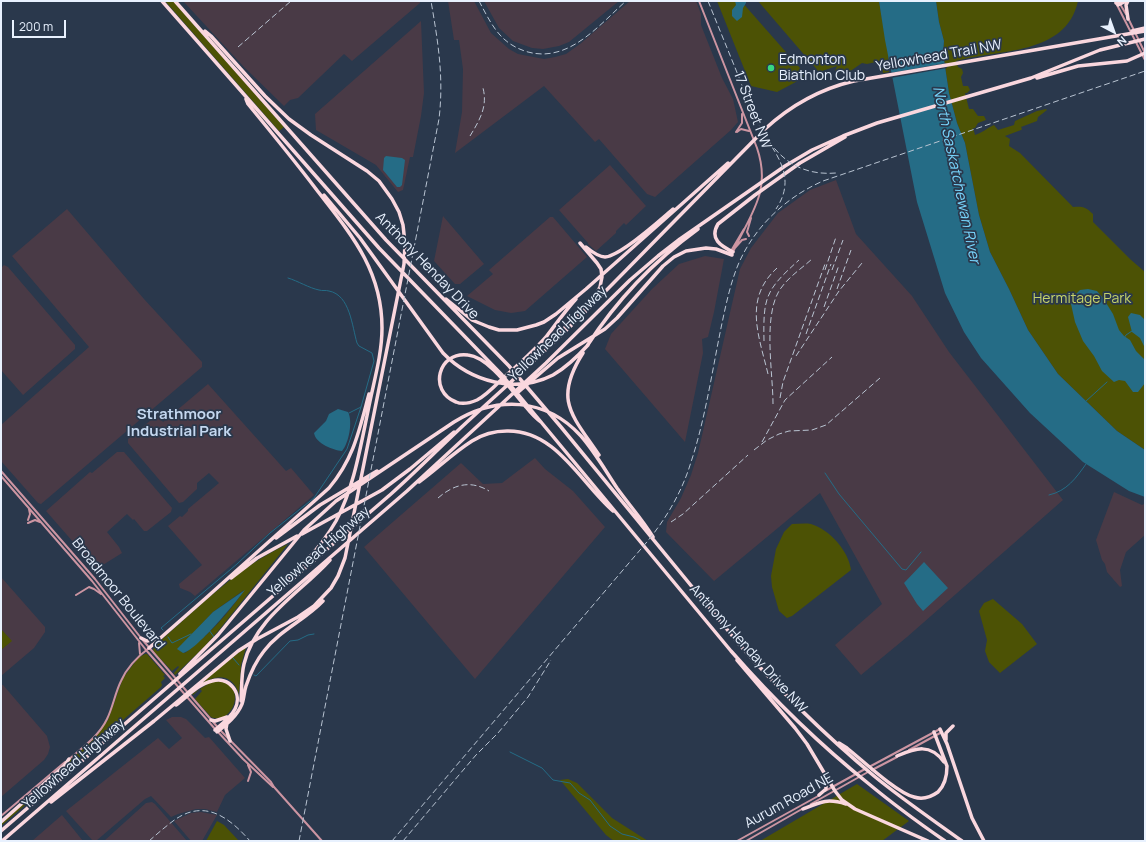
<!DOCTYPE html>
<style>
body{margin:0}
#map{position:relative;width:1146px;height:842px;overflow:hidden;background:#2a384c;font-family:Manrope,sans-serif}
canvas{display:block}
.frame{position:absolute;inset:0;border:2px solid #e8f1fe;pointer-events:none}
.north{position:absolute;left:1094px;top:12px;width:40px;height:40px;-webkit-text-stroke:3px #2a384c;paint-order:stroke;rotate:139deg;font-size:11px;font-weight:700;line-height:16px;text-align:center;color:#e8f1fe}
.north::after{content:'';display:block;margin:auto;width:14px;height:18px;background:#e8f1fe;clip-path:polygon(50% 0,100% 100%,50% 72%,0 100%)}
.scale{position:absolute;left:12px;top:20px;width:54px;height:18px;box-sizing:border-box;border:2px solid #e8f1fe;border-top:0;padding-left:5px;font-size:12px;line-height:14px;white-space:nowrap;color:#e8f1fe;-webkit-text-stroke:3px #2a384c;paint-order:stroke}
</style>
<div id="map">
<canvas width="1146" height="842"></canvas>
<div class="frame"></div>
<div class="north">N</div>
<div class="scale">200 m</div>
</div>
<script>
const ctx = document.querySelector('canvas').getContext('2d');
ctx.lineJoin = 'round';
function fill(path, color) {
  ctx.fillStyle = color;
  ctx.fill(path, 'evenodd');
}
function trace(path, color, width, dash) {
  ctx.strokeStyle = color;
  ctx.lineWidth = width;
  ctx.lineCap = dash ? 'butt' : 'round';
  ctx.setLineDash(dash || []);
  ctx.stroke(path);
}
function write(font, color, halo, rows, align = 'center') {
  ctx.font = font + ' Manrope,sans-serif';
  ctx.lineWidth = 3.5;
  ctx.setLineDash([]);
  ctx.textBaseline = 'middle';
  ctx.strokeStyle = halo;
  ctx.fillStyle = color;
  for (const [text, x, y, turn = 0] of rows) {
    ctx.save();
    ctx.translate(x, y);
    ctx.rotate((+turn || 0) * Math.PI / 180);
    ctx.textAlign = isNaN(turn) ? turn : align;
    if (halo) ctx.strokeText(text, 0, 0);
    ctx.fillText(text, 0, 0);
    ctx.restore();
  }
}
fill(new Path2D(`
 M183,1H420V3L352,61L344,54L298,98L290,100L284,106L244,67Z
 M448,1H474L491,33L509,49L518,54L544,59L555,57L566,54L580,44L630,1H696L701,14V25L722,78L733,99L738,122L731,130L655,197L647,194L599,139L595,142L544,86L455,153L462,112L463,69L459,40H454Z
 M484,1H619L569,42L559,46L543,49L532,48L513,41L499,28Z
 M421,21L424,93L421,116L413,157H410L403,190L398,192L376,165L316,130L315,114Z
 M610,165L646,206L626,225L624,223L616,231V233L596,251L588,244V243L559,210Z
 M836,180L856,234L912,296L949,352L1063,500L907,637L861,675L835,645L882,604L820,493L714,581L666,532L667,522L681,498L691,475L698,453L740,269L751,248L778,213L810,190Z
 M67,209L144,299L202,362V367L41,504L38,503L1,461V425L89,347L12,256Z
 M443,216L484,264L460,284H455L434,261Z
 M550,217H553L587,257L525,311L511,313L495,310L467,296L493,274L489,270Z
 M705,256L724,259L714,312L708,337L702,339L703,353L685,442L605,349L611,334L652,289L679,264Z
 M4,265L8,267L75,345V349L23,395L1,370V268Z
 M208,384L286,471L291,468L314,495L195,596L190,592L180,588L179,584L202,565L168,526L180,516L182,517L188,511V509L219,483L209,473L197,483V489L183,502L179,503L128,443V439L157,415L163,422Z
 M117,452H124L172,508L171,512L147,531H144L134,519L133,520L127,514L107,532L119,547L122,553L98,568L95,567L46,511L90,472L92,473Z
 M535,458L545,469L573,491L605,527L475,679L364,547L461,463L483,484L502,483Z
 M1114,492L1142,505L1144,504L1145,500V535L1126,552L1120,570L1122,586L1120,587L1107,572L1105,564L1102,560L1096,540Z
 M1,577L45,627V632L34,648L1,676V650L11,641L1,629Z
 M1,685H3L47,736L50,747L48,754L44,760L1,797Z
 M172,717H181L186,719L205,738L209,737L245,778L225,795L217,812L205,809H196L178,814L171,817L151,796L145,799L96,841H93L66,811L158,738L169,749L182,738L166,720Z
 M152,802L155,804L187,841H104L146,803Z
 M201,812L217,815L202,841H191L174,821L191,813Z
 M62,815L83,841H32Z`), '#493a46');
fill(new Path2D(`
 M165,1H173L284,127L279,131Z
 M717,1H741L807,76L777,92L751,86Z
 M758,1H879L888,52L889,72L883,73L882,69L883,66L880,61L867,64L862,63L849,72L846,71L843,73L835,71L837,66L819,72Z
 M936,1H1078C1066,56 998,49 956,61L958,67L962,69L963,73L961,77L963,86H968L970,90L967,93H965L969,109H973L978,116H984L986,120L978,123L975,128H973L975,135C982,133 987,128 994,125L998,130L1014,125L1015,121L1037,111L1046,109L1047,110L1038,117L1037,121L1021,127L1022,129L1021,130L1005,136L1010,139L1009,146L1020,153L1073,207C1082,206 1086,207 1093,214V222L1130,259L1145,272V450L1117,431L1058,374L1028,330L1009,289L990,252L979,215L965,143L957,123L949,93L943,53L944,41L939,22Z
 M792,524C798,524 805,523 811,524C829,529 849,551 851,570L792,616L787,618L779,611L772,587L771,576L776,549L784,532Z
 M288,544L219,630L203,648L175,675L174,673L179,667L178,666L172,671L154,652L153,649L158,643C198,608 239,566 288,544ZM244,590C229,614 207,636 185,653L178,649L213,612Z
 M993,599L1022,624L1037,644L1000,673L989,662L985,651L987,640L979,611L984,603Z
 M1,629L12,641L1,650Z
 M246,647L241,665L239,694C232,672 214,674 198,687L221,666Z
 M145,654H147L165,675L163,676L165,678L161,682L162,685L161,687L1,826V824L94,738L108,720L123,678L138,658Z
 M221,681C223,682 227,683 229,685C244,697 228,725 211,717L195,699L202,691L200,689L193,695L192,694L211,682Z
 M568,779L577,783L612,818L648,841H614L606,835L560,780Z
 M857,784L909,821L882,841H760Z
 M217,821L224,825L239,841H206Z`), '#4c5205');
fill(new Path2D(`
 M735,1H746V3L743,8L742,17L737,21L732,16V10L736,5Z
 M879,1H936L939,22L944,41L943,53L949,93L957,123L965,143L979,215L990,252L1009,289L1028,330L1058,374L1117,431L1145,450V497L1129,491L1083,462L1030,413L981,358L964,332L945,293L917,202L885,40Z
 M386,156L402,158L405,160L402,185L400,187H397L383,170L384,158Z
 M1088,289L1097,291L1103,298L1113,314L1119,330L1124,336L1130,340L1136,351L1145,360V383L1138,392H1133L1125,381L1119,380L1114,382L1102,371L1094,356L1083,341L1075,322L1071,304L1072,298L1080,290Z
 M1131,313L1140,315L1145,320V348L1140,338L1132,332L1128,317Z
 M338,409L348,412C353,421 349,443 342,451C333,450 316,444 314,433L326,421L329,414Z
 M924,562L948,588L923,611L917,604L904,583Z
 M245,590C235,603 196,651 183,653L177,649L213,612Z`), '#256c86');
fill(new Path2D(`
 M946,63L947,68L891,78L890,73Z`), '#2a384c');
trace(new Path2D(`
 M288,278C298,281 309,288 319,290C322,291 326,290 329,291C350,295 352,326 357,343L359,346L372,353L374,361L361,407L349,413
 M1124,338L1126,335L1132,331
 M1085,402L1107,382
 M825,473L839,494L902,569L906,570L921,552
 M1049,495C1067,491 1076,478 1086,464
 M163,630L161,628L237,564L270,533L314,498L347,449L361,407
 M209,630L214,637
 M168,637L172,643L191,634
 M233,658L239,665
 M254,675L256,676L290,641L298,640L308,635L314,634
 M510,752L542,768L553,780L570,783L579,793L590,800L610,826L622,834L634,837L642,841`), '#256c86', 1);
trace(new Path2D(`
 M699,1L757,148C772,192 750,214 733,252
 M1115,1L1145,60
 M1120,4L1126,14
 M1128,18L1145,53
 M736,132L742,123V114
 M737,132L741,129L749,131
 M749,236L747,232L751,218
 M734,249L742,240L746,239
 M731,251L744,229
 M1,471L95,579L141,638L171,673L220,730L271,782L274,787L322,841
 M1,476L92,581L146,650L215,729
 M28,520L30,514L29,509
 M28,523L35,520L40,522
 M76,595L89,587L94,589L101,594
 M139,643L140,654
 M218,732L243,759L273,787
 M909,750L942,732
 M68,760C82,748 99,736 107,719C113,707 115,693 121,681C127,667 137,657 149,648
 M248,765L251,772L248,781
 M869,767L940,729
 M872,770L897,757
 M825,791L865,769
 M811,804L868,772
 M1,816L65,762
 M737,841L820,795
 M746,841L802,809`), '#cc95a2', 2);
trace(new Path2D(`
 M162,1L379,248L502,375L731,651C773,699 819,744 869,784C893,804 919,823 945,841
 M175,1L386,240L509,366L561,427L739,644C780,691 825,735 874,776C902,799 933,820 962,841
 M1128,1L1126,5L1128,19
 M1116,3L1120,1
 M1118,5L1126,1
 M1132,31L1145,28
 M1037,78L1078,66L1127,61L1145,53
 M246,99L248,104C271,132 294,160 316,189C350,233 382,269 382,328C382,356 373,384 368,411C360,449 354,487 336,521C328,535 318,548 307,560C299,568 288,576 282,586
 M324,195L360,238L443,353C471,382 516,394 553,375C567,367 578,356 588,345
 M586,247C591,251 598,257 605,257C621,256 660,220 673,209
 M733,252C721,246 709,239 718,224L755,195L800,163L845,137
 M446,299L472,320L489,327L499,330H517L536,325L544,322L556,314L586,289L728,163
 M546,346L593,300L600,287L602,277L601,269L597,263L580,243
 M587,346C616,301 654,261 698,229
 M583,353C553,400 572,415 599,455
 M516,394L558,358L605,329L617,318L663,266L674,257L686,251L706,248L716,249L732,255
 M541,422C535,418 530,412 526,407C512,391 489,357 468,355C438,351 428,391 456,402C463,405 470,403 477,400C485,396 493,388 500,381C516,367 532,353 546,337C556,324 565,311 576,299
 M419,482C437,469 453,453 472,441C483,434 494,431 507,431C556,430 580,482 613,511
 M302,534L382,490L410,469L454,432
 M276,538L320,505L377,471
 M231,578L257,558L297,536
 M141,638L147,641L158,638
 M149,648L207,597L329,488C354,458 359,431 369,394
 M737,660L795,728L807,744L835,791L842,800L855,809L928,841
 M180,674L218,635L304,530L336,501L454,422C496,396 545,397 581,436C595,452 605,470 617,488C629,505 643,520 653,537
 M241,701C242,688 241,676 244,664C255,618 300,593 330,560
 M176,705C187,697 198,684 212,681C229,676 243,693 235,709C231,717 222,724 215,730
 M211,720L215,721L227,717
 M227,723L226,729L230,741
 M940,729L947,744L972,818L984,841
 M217,732C227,724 237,716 242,704C244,699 244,692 246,686C250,674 256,661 264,651C280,630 305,620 323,601
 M946,740V733L953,726
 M839,743L847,748C862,760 897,793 914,797C923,800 931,797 938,792C945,785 947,776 947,766L934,732
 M897,756C916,748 930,743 944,762
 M819,795L826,789V778
 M51,802L154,721L238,651L257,639L298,617L314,606L331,588L338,576L345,558L404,264L405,243L403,225L399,212L392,199L379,181L367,171L311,135L289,119L265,96L211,36L205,31
 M803,809C820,802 827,798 846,804
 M1,822L64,766L69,759
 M1,831L391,494C417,471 441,446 467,422C506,386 547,350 585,312L765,129C790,106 820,89 854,81L1145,31
 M2,841L407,491L546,363L630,280L658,256L680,239L785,166L812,150L843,136L877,123L1031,78L1100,50L1145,39`), '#fad7de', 3.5);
trace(new Path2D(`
 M479,1C485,12 491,25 500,35C507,43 517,49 528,52C569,63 599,25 626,1
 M708,1C718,26 728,50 738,75C756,122 774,178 836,173
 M238,47L291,1
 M470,136C479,121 488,107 483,88
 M767,139C782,162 794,182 776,209
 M825,270L836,237
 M832,270L843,240
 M837,289L851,250
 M824,307L839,265
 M806,334L831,264
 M764,341C763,296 766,290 799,260
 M796,356L839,291L862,263
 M768,374C759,336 743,299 777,268
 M780,398L783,382L825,264
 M773,404C773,373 763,318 779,291C787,278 801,269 812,259
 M762,442L785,400L832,357
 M754,450L767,440L779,434L789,431L812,430L826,425L880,378
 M438,498C454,484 471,480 489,491
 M671,522L683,514L748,455
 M149,841C157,834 165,827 173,821C204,798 229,817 250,841
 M299,841L439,119C444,77 438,42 431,1
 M392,841L646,543C666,519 682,492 691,462C705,420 712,372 721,328C725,309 729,289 736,270C751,230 784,198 823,181L1145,71
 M403,841L476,755L498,733L528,697L551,660`), '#b9c4d2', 1, [6, 3]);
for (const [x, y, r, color] of [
 [771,68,4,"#38d880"]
]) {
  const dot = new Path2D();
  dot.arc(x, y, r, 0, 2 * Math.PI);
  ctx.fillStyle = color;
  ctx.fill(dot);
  trace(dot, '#2a384c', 1.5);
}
write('14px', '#e8f1fe', '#2a384c', [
 ["Yellowhead Trail NW",939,56,-10],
 ["17 Street NW",752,110,69],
 ["Anthony Henday Drive",427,266,46],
 ["Yellowhead Highway",558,334,-44],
 ["Yellowhead Highway",319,552,-41],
 ["Broadmoor Boulevard",118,594,51],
 ["Anthony Henday Drive NW",748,649,48],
 ["Yellowhead Highway",74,764,-41],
 ["Aurum Road NE",789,801,-29]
]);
write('14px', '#e8f1fe', '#2a384c', [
 ["Edmonton",779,60],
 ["Biathlon Club",779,76]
], 'left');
write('14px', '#c5d26a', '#2a384c', [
 ["Hermitage Park",1082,299]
]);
write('italic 15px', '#77d4fb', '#2a384c', [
 ["North Saskatchewan River",956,175,78]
]);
write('bold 15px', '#c4d7ef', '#2a384c', [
 ["Strathmoor",179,415],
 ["Industrial Park",179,432]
]);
</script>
